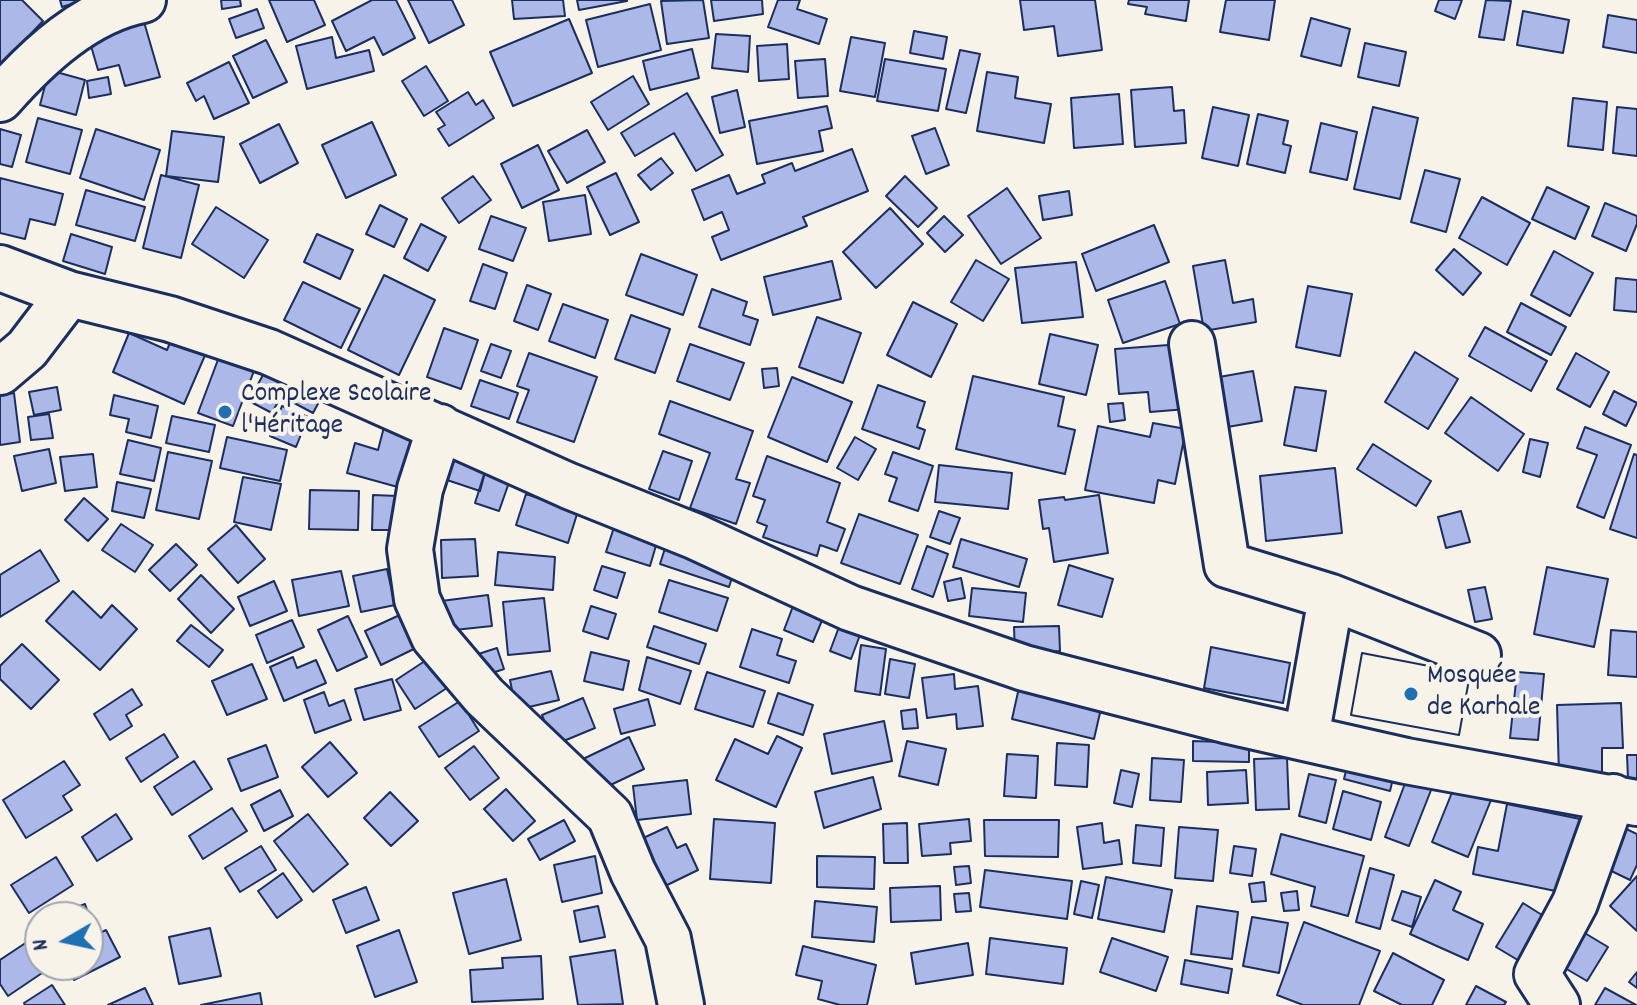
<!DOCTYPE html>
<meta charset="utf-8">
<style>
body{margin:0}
#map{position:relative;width:1637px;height:1005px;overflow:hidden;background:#f7f3e8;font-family:Dekko,sans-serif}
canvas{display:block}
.north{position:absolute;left:24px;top:901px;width:80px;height:80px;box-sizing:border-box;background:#f7f3e8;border:2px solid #9fa5b1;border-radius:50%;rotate:261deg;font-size:22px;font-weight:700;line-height:32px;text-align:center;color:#1b2f5e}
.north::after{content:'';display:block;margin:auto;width:28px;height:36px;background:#1f6fb2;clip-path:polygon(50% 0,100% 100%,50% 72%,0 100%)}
</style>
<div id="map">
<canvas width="1637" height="1005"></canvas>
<div class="north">N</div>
</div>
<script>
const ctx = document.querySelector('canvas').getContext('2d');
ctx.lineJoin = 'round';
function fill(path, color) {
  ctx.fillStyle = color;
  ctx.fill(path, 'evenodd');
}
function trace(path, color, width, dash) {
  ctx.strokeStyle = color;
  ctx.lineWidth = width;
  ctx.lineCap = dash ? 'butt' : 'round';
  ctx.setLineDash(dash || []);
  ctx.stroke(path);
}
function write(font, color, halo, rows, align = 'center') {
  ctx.font = font + ' Dekko,sans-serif';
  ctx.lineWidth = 8;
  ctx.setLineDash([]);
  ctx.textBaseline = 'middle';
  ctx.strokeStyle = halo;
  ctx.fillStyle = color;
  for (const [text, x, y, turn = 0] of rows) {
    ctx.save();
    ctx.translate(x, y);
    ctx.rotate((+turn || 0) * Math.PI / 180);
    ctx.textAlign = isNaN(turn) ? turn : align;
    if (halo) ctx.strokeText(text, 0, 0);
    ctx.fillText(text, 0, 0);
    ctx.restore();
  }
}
const building = new Path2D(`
 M0,0H22L43,21L0,66Z
 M60,0H84L62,7Z
 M221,0H240L241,6L222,9Z
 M269,0H314L325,25L287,42Z
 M372,0H396L415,38L383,55L374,37L346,51L332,21Z
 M408,0H452L464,25L429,43Z
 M512,0H563L565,16L514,19Z
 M577,0H627V1L579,10Z
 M703,0L709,38L667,44L661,1Z
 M711,0H762L763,14L714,21Z
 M778,0H800L797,9L827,19L819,44L768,27Z
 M1020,0H1095L1102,50L1058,56L1054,26L1024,30Z
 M1129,0H1189L1186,21L1145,14L1147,7L1128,4Z
 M1226,0H1275L1269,40L1220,32Z
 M1439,0H1462L1455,19L1435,11Z
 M1486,0L1511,1L1504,40L1479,37Z
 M650,4L661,50L598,67L586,20Z
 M257,9L264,28L236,38L229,19Z
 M1523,11L1569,20L1563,53L1517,45Z
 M142,15L160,77L125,86L119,65L98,70L87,32Z
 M1608,15L1637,20V53L1603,47Z
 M1311,18L1350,29L1341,66L1301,56Z
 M569,19L592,73L513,106L490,52Z
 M914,31L947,37L943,59L910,53Z
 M716,34L750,36L748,72L712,68Z
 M332,37L336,58L369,50L374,71L307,89L296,46Z
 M851,37L885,43L875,97L840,91Z
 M266,40L287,82L253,98L233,56Z
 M1365,43L1406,52L1399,86L1358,77Z
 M787,44L789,79L759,81L757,46Z
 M692,49L699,78L650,90L643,61Z
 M960,50L980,54L966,113L946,109Z
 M825,59L828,96L798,98L795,61Z
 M885,59L946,69L938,111L877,101Z
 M229,62L249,103L214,119L204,96L196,101L187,83Z
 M426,66L448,101L424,116L402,81Z
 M49,70L85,80L76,115L40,105Z
 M987,72L1018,77L1015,98L1051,104L1044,143L977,131Z
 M633,76L649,104L608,130L591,102Z
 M108,77L111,94L89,98L87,81Z
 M1172,87L1174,111L1184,110L1186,143L1135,147L1131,90Z
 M737,90L745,127L720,133L712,97Z
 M468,92L476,105L483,100L494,118L449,146L438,129L445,125L436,112Z
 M687,93L723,155L696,171L674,133L635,156L621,133Z
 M1119,94L1123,144L1074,148L1071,98Z
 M1573,98L1607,102L1603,150L1568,146Z
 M827,106L832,128L819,131L823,151L757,164L749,121Z
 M1213,107L1249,115L1238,166L1202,158Z
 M1373,107L1418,118L1400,199L1354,189Z
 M1617,107L1637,109V156L1613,153Z
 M1258,114L1288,121L1283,144L1291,146L1285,173L1247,164Z
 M38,118L82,130L70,174L26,162Z
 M372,122L396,175L346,198L322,145Z
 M1321,123L1357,132L1347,180L1310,172Z
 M279,124L298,163L260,183L240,144Z
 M935,128L949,165L926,174L912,136Z
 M0,129L21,135L12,167L0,164Z
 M96,129L160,150L144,200L80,178Z
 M587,130L605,162L567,183L548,151Z
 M172,131L224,137L218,182L166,176Z
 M538,145L559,190L522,208L501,164Z
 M852,149L868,191L803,217L807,226L721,260L712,237L729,230L722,212L704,220L692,190L729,175L737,194L765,183L762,175L792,163L795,171Z
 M661,158L673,173L651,190L638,175Z
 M1425,170L1460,179L1446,232L1411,222Z
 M616,173L639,222L610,235L587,187Z
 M161,175L199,185L181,258L143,248Z
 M473,176L491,200L459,223L442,198Z
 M905,176L937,208L918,227L886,196Z
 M0,178L63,194L55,225L30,219L25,239L0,233Z
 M1547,187L1589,207L1575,239L1532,219Z
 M1007,188L1041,238L1001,264L968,216Z
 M86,190L145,207L135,241L76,225Z
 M1069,191L1072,215L1043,220L1039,196Z
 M585,195L591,234L549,241L543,202Z
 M1482,197L1530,223L1507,265L1459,238Z
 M1605,203L1637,216V224L1626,251L1592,236Z
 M380,205L407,219L394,247L366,234Z
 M216,207L268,240L244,278L192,244Z
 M890,208L923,244L876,288L843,252Z
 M491,216L526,228L513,261L479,249Z
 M944,216L963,235L945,252L927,233Z
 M421,224L446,237L428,271L404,258Z
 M1154,225L1169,262L1096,291L1082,254Z
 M71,234L112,247L105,274L63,261Z
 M317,234L353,250L340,279L304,262Z
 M1454,249L1481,273L1463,295L1436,270Z
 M1554,251L1593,273L1570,316L1531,295Z
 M641,254L697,275L683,315L626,295Z
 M976,260L1009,279L983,321L951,302Z
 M1225,260L1233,303L1253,299L1256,322L1204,331L1193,266Z
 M832,261L841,299L773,315L764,277Z
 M1076,262L1083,317L1022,323L1015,268Z
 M483,264L507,273L495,309L470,301Z
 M384,275L435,300L399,375L348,350Z
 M1616,278L1637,280V312L1614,310Z
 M1165,281L1180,324L1123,343L1108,300Z
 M303,282L360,309L341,348L284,320Z
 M527,285L551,294L538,330L514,321Z
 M1308,286L1352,294L1340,356L1296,347Z
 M712,289L747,302L743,315L758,320L750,345L699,327Z
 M913,302L957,324L931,377L887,355Z
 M1521,303L1566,327L1551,355L1507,332Z
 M563,304L608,320L595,358L549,341Z
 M631,315L670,329L655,373L615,359Z
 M817,317L861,333L843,383L799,367Z
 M1485,327L1547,361L1531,391L1469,356Z
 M444,328L478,340L461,389L427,377Z
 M175,331L209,346L184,404L113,372L129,333L167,350Z
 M1050,334L1098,345L1086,395L1039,384Z
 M491,344L511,351L501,378L481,371Z
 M690,344L744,363L730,400L677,381Z
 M1182,344L1187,409L1150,412L1148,392L1119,394L1115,349Z
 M222,349L257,363L233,426L198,413Z
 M1415,352L1458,379L1428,429L1385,402Z
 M529,353L597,377L574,442L517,422L529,390L517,386Z
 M1576,353L1609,372L1590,407L1557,389Z
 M271,360L326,389L313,413L281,396L272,413L249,401Z
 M777,368L779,386L764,388L762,369Z
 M1253,371L1262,421L1216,429L1208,379Z
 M973,376L1064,397L1058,426L1075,430L1065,474L956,449Z
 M792,377L852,402L827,462L768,437Z
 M480,380L518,393L509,419L471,406Z
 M878,385L925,402L917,427L925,430L919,449L862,429Z
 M57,387L61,410L34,415L29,392Z
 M1295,387L1326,391L1316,451L1284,445Z
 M1614,391L1637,403L1626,426L1603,414Z
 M14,393L20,442L0,445V395Z
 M114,395L158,406L151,438L126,432L129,419L110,415Z
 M1471,397L1524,434L1498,471L1445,433Z
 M670,401L753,431L736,479L750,483L736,524L690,508L710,453L659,434Z
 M1123,403L1125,420L1110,422L1108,404Z
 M282,406L308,417L296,447L270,436Z
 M49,414L53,438L31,440L28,417Z
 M172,416L215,425L209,452L166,443Z
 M1153,423L1186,429L1175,484L1158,480L1154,503L1085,490L1098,426L1150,437Z
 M384,427L419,437L405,489L347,473L355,443L378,450Z
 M1585,427L1631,445L1604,518L1577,507L1597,455L1577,448Z
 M227,437L287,450L280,481L220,468Z
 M855,437L876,449L858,480L837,468Z
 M1530,439L1548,443L1540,477L1523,472Z
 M128,440L161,448L154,481L120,474Z
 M1373,444L1431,481L1416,506L1357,469Z
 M49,449L56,483L22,491L14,456Z
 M663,451L692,461L679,500L649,489Z
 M168,452L212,461L199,519L156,510Z
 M893,452L933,466L918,511L889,501L897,478L885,474Z
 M93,454L97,487L65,491L60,457Z
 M451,454L487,465L480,491L444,479Z
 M1634,454L1637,455V538L1610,529Z
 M767,456L840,483L827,522L845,529L837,551L820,545L817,556L763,537L767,526L757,522L765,500L753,496Z
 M487,465L512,474L499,511L475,503Z
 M939,465L1012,473L1008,509L935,502Z
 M1335,468L1342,533L1266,541L1260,476Z
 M243,477L281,484L271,530L234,522Z
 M117,482L151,489L144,518L112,511Z
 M310,490L359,491L358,530L309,529Z
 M526,494L578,511L568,543L516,525Z
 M373,495L398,496L397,530H372Z
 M1099,495L1108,553L1054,562L1049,528L1043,529L1039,500L1064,497L1065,500Z
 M84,498L108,519L88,541L65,520Z
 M939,511L960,518L950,544L930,537Z
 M1461,511L1470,542L1446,548L1438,517Z
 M859,514L918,535L900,584L841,563Z
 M617,518L660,532L650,566L606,552Z
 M121,524L153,545L135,572L102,550Z
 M236,525L265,559L238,583L208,549Z
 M475,539L478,576L442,578L441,540Z
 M961,539L1027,559L1019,587L953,567Z
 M667,542L736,565L729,587L660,564Z
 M176,544L197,565L170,591L149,570Z
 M927,546L948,554L933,597L912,589Z
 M40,550L59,581L0,617V575Z
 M498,552L555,557L553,590L495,585Z
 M1069,565L1113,579L1102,617L1058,605Z
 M602,566L625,573L617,598L594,590Z
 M1547,567L1608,579L1594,647L1534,634Z
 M387,569L395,605L361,612L353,576Z
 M341,571L349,606L299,616L292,580Z
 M201,575L234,609L211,633L178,599Z
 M961,578L965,598L948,601L944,582Z
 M669,580L728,598L717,631L659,612Z
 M274,581L287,611L250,626L238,597Z
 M1485,587L1492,619L1475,622L1468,590Z
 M972,588L1026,593L1023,622L969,616Z
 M73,591L101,618L112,605L137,629L100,670L46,621Z
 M798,593L828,606L813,642L784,630Z
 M488,595L492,626L445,631L441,601Z
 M544,598L550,651L508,655L503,602Z
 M591,606L616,614L608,639L583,631Z
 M404,613L420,646L381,665L365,631Z
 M348,616L367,657L337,671L318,630Z
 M292,620L304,647L267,663L256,635Z
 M191,625L223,650L209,667L177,641Z
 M654,626L706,644L699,664L647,647Z
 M1059,626L1060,651L1015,654L1014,627Z
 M839,627L860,635L851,659L830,651Z
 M752,629L782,639L777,655L796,661L789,683L740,667Z
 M1611,630L1637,632V677L1608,675Z
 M22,644L59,680L31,709L0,679V666Z
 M861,645L886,649L880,695L855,691Z
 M1211,647L1290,663L1283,703L1204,688Z
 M497,648L504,669L480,677L472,656Z
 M591,652L629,661L623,690L584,681Z
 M1362,653L1470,674L1459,735L1351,715Z
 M1362,653L1470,674L1459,735L1351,715Z
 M434,655L453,684L415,709L396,680Z
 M293,657L297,668L316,660L326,683L284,701L270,667Z
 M647,657L691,671L680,704L639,690Z
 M890,659L915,664L909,698L885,694Z
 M252,664L267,699L227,715L212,681Z
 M551,671L559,700L516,710L510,680Z
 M707,672L765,691L753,727L695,709Z
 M1517,672L1544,674L1538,740L1510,738Z
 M954,674L955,689L978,686L983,726L957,729L956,714L927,718L922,678Z
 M392,679L401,710L364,720L355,689Z
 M1020,683L1102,704L1094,739L1012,719Z
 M132,689L142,705L126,715L132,726L110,740L94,714Z
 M324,692L329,706L344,700L351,720L315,733L304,700Z
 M778,693L813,705L803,735L768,723Z
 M583,698L595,728L554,745L542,715Z
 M648,699L655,725L621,734L614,709Z
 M460,701L479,731L439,757L419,727Z
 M1621,703L1623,748H1602V774L1559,775L1557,705Z
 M916,709L918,728L903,729L901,711Z
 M884,721L892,761L832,774L824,734Z
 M164,734L178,757L141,782L126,758Z
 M777,736L802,748L776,807L716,780L735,739L768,754Z
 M629,737L644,769L598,791L583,759Z
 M907,741L946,749L938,785L899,776Z
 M1193,741L1249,743V762L1193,761Z
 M330,742L357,773L328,797L302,767Z
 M1057,743L1089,745L1087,787L1055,785Z
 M266,745L278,777L241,791L228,759Z
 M474,746L499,778L470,800L445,768Z
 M1007,754L1038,756L1036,798L1004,796Z
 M1627,755H1637V779H1628Z
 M1152,758L1184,760L1181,802L1150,800Z
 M1287,758L1289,809L1256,810L1254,759Z
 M1349,758L1395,770L1390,791L1344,779Z
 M64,761L80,785L63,796L72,810L26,838L3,800Z
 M194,761L212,789L172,815L154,787Z
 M1121,770L1139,774L1132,807L1114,803Z
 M1246,770L1248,803L1208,805L1207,772Z
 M1410,770L1435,780L1409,846L1385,837Z
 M1309,774L1336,780L1326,823L1299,816Z
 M873,777L881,809L824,828L815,792Z
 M687,780L691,814L637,820L633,786Z
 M1455,785L1491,800L1468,857L1432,842Z
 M506,789L535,821L513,841L484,809Z
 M280,790L293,816L264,831L251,805Z
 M1343,791L1381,802L1371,840L1333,829Z
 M390,792L418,821L391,846L364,818Z
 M1507,804L1585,820L1570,894L1473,874L1478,847L1498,851Z
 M232,808L247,831L203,859L189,836Z
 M116,814L132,839L97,861L82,837Z
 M308,814L348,864L313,892L274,841Z
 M714,819L775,823L771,883L710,879Z
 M969,819L971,841L950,843L951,854L922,856L919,824Z
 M564,820L575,841L540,860L528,839Z
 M984,820H1059L1058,857L985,856Z
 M907,823L908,863H884L883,824Z
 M1102,823L1104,843L1119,840L1122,864L1083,869L1077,827Z
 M1136,825L1164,828L1161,866L1133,863Z
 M1618,825L1637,834V865L1630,880L1599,865Z
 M667,827L677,848L686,844L698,870L661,888L639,840Z
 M1179,827L1218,830L1213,881L1175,878Z
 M1281,834L1364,856L1348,916L1311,906L1315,887L1271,874Z
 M261,846L276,870L240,892L225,868Z
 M1234,846L1256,849L1252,876L1230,873Z
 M595,856L602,893L562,902L554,865Z
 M817,856L875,857L874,889L817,887Z
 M56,857L73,885L29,913L11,885Z
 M969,866L971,883L956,885L954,867Z
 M1370,868L1394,875L1380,929L1356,922Z
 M985,870L1072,881L1067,919L980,907Z
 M283,873L302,900L277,918L258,891Z
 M1637,876V931L1610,906Z
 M1106,877L1172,890L1164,932L1098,919Z
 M506,879L521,940L469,954L453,893Z
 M1435,880L1461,892L1453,910L1483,924L1468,960L1410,934Z
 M1081,881L1099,885L1092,918L1074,914Z
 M1264,882L1266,901L1252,902L1249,884Z
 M940,886L941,920L891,922L890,888Z
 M366,887L379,920L346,933L333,900Z
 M1297,891L1299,910L1284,911L1281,893Z
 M1402,891L1421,897L1412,927L1392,920Z
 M969,893L971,911L956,912L954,894Z
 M815,901L877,907L874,942L812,937Z
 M1523,903L1553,922L1526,965L1496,947Z
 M85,904L94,930L88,932V917H65L63,912Z
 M598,906L605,937L580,942L574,911Z
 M1197,906L1238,912L1232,959L1191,954Z
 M1252,917L1288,923L1279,973L1243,966Z
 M1304,922L1380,951L1359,1005H1303L1277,995Z
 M210,928L221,976L179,984L169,937Z
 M1578,929L1608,947L1587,981L1558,964Z
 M106,930L120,957L74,980L67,965H88V939Z
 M399,930L417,982L375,997L357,946Z
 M990,938L1067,948L1063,984L986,974Z
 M1112,938L1168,957L1156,991L1100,972Z
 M30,940L40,956V965H46L48,969L8,996L0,984V960Z
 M968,943L973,975L916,984L911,953Z
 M803,946L876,965L867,1005H840L818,999L822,981L796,975Z
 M615,950L623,1004L578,1005L570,957Z
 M1393,953L1444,980L1432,1005H1402L1374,991Z
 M541,956L543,999L472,1002L470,970L503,968L502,958Z
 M1185,960L1232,969L1228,993L1181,984Z
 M1637,972V988L1629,982Z
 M52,985L65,1005H25L24,1003Z
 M1476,986L1506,1002L1504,1005H1466Z
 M145,988L153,1005H108Z
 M1605,988L1636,1005H1595Z
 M260,993L262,1005H201Z`);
fill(building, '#abb8e8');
trace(building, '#1b2f5e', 2);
const minor = new Path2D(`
 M0,99C38,56 86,11 143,0
 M0,268L69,294L170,319L269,352L569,486L694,536L850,608L1024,668L1225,720L1406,761L1637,803
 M1192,344L1227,565L1331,597
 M0,372L27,349L69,294
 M440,427L420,489L410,549L417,599L434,637L484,696L610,816L633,872L668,939L681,1005
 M1306,738L1331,597L1478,655
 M1557,1005L1537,974L1575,903L1613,797`);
trace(minor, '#1b2f5e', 50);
trace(minor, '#f7f3e8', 44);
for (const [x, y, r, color] of [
 [225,412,8,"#1f6fb2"],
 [1411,694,8,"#1f6fb2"]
]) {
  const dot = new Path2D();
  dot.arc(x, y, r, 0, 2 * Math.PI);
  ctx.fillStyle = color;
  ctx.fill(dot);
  trace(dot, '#f7f3e8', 3);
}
write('28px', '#1b2f5e', '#f7f3e8', [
 ["Complexe Scolaire",241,396],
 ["l'Héritage",241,428],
 ["Mosquée",1427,678],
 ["de Karhale",1427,710]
], 'left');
</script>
